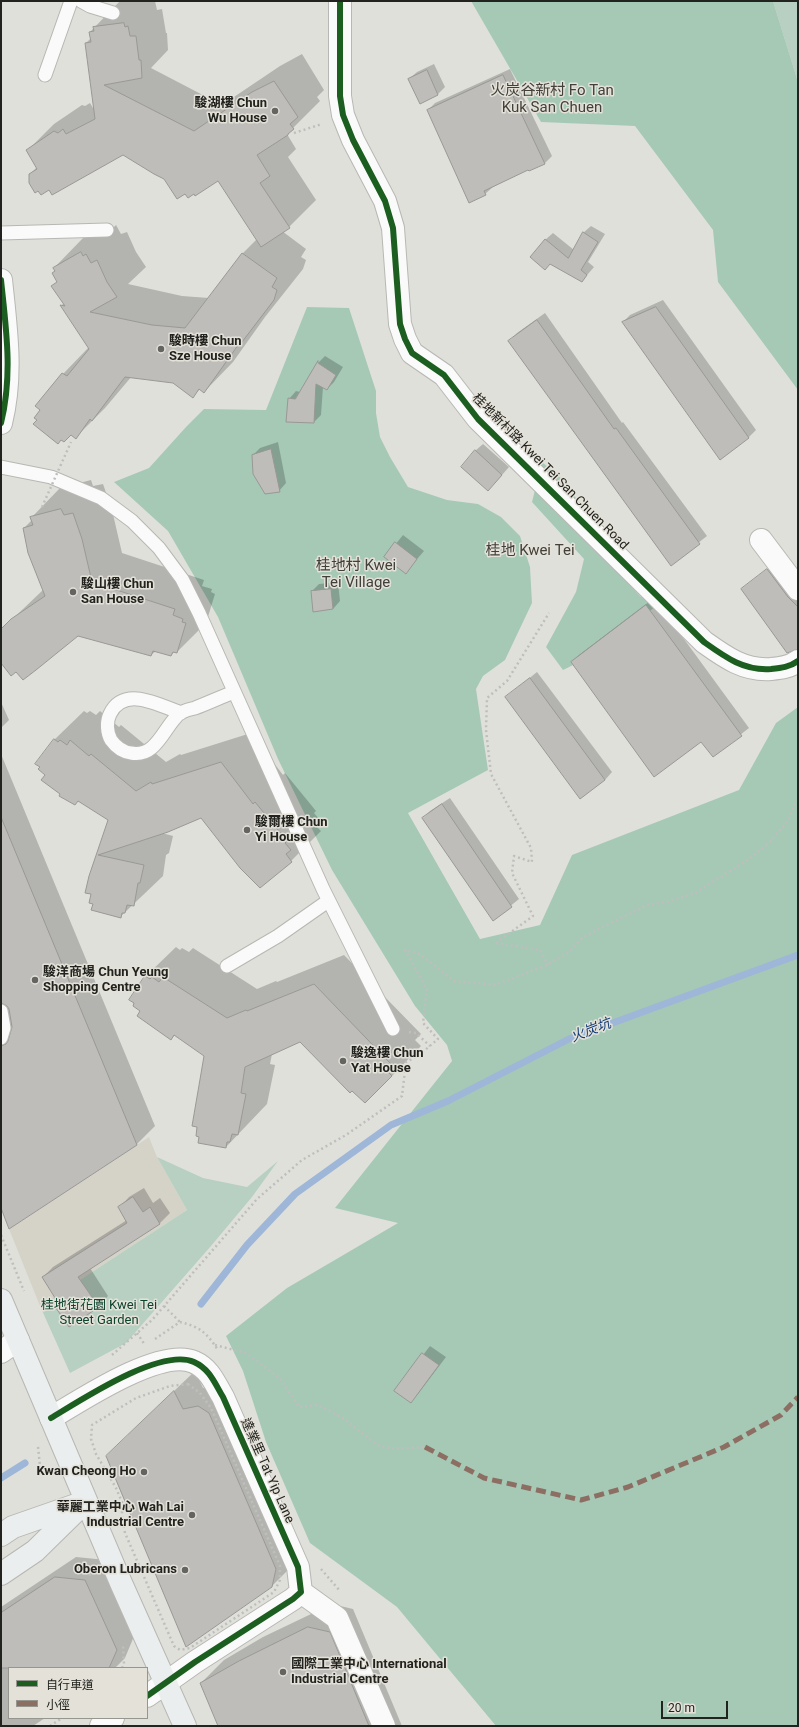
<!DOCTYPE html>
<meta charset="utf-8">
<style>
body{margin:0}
#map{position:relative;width:799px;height:1727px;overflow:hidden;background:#e0e0db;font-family:Roboto,"Noto Sans TC",sans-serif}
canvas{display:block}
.frame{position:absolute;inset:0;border:2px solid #22221e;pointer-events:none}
.legend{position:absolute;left:8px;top:1667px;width:140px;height:52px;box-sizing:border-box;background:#e3e1d8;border:1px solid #96958e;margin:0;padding:5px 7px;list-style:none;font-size:12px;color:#22221e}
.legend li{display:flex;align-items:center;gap:8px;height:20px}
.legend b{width:20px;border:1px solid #96958e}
.scale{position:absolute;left:661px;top:1701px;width:67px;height:18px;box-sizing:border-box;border:2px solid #22221e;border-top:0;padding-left:5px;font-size:12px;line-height:14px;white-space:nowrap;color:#22221e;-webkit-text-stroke:3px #e3e1d8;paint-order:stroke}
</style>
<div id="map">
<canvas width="799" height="1727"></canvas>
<div class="frame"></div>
<ul class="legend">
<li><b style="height:5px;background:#1b5e20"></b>自行車道</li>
<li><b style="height:5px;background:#8d6e63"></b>小徑</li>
</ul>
<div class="scale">20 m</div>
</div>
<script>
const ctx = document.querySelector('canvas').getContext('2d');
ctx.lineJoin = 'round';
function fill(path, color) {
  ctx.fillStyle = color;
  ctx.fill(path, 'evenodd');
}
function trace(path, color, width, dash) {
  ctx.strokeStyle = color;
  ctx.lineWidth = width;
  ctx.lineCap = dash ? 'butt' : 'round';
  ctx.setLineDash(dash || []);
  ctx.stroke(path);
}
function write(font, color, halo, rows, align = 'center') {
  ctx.font = font + ' Roboto,"Noto Sans TC",sans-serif';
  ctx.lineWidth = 3;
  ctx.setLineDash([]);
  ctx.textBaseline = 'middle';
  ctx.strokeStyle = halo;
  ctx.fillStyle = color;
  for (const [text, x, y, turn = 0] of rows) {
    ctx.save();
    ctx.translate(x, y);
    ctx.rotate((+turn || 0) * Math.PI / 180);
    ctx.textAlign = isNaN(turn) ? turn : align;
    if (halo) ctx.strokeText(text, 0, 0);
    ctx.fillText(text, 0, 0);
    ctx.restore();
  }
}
fill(new Path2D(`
 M149,1137L157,1157L187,1210L40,1306L9,1229Z`), '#d5d3c8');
fill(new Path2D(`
 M773,1H798V82Z
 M157,1157L203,1178L247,1187L278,1161L252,1197L211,1246L126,1343L70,1373L40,1306L187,1210Z`), '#b7d0c1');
fill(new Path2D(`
 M471,1H773L798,82V390L718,282L713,230L635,126L541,122Z
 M307,307L349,308L376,391V413L380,437L390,457L408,487L447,500L478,504L501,517L520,536L530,567L532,603L505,660L483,676L476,689L488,770L408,813L480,939L540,925L572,855L739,790L776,723L798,707V1726H496L397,1607L310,1543L266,1442L243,1371L226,1336L287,1288L398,1223L335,1208L452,1061L447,1045L415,1006L332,870L278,759L218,617L168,531L114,482L149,468L186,427L204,409L266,410Z
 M542,462L569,485L611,564L640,596L656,606L598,653L563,670L546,647L576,592L584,559L532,502Z`), '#a6c9b6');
fill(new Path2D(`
 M120,1H155L157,10L162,9L166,33H167L168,50L151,68L222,105L280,66L302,54L324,90L317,97L320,101L287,134L296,149L288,157L316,200L289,227L282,231L306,249L301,257L306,260L303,269L265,317L233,362L204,392L200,389L193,396L173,382L132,376L105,408L76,437L71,434L38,420L41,410L63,374L89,347L62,305L64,303L53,286L58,281L53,273L55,270L54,268L83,238L110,223L113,228L116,225L121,234L127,232L136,252L146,267L128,284L182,296L209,298L243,253L257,239L218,179L194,192H185L165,178L123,153L50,188L30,174L37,167L27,151L54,124L82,105L85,106L90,103L93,108L95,107L86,43L91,38L90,32Z
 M434,64L445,87L438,94L420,103L409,79L417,72Z
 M510,69L552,156L545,163L529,170V168L493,187L485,194L428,110L435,103Z
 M591,226L605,234L588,262L594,267L582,281L545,240L553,233L574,250L583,233Z
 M663,300L756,430L748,438L623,322L630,315Z
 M545,313L622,423L623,422L707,536L671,564L510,341L517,333Z
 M325,356L343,367L334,382L327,389L323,387L321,415L314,422L289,399L296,391L300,392L319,362Z
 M278,442L286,483L279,491L253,455L260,448Z
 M483,444L509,467L495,483L475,451Z
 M91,480L93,486L103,484L112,510L122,553L204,580L202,586L212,589L211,592L215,594L206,623L177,652H174L171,655L156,651L151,655L77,634L16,670L1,661V630L44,589L24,528L32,520L31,518L60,488Z
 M403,535L424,551L406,572L386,556Z
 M775,563L798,591V648L742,589Z
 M338,582L340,601L333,609L312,591L319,584Z
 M654,598L749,728L713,756L701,740L572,662L579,655Z
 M537,672L612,772L605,780L506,697Z
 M1,702L9,720L1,728Z
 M84,711L87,713L90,711L96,715L100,711L119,727L121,725L166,762L180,754L181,755L251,733L283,775L285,773L316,811L314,813L320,820L315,825L321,831L291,861L260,886L201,817L162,833L173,836L169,853L166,855L163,876L120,917L94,904L90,876L110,820L79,800L62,794L47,774L54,740Z
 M1,754L155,1126L137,1144L10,1227L1,1206Z
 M450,798L519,899L493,920L423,819L430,811Z
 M176,947L180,950L182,948L189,952L193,948L257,989L276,981L277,982L344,955L421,1034L415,1040L421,1046L392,1076L300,1041L272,1054L270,1064L275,1065L267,1104L226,1147L200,1136L205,1055L175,1035L171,1039L131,1000L146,976Z
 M144,1188L153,1203L160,1198L170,1213L160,1223L90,1268L108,1296L98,1307L57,1309L61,1305L43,1277L53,1267L127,1220L119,1208L129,1197Z
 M430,1346L446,1357L418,1394L411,1401L395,1391Z
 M195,1371L203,1388L219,1385L293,1565L272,1586L128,1435Z
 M76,1557L106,1560L137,1629L125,1658L115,1668H9V1718H45L33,1726H1V1607Z
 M332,1604L353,1609L402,1726H219L201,1683L224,1660L263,1637Z`), '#0003');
trace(new Path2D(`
 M201,1304L247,1245L295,1194L391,1125L448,1101L569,1039L798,955
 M1,1478L25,1463`), '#9eb6d7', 7);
const building = new Path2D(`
 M124,23L125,27L128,26L130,36H136L139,60H141L142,78L104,85L194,131L252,92L274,81L298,117L290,124L294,129L288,134V135L257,155L270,176L260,183L290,228L261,247L218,181L195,196L194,194L188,198L185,194L177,199L164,179L154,174L123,155L52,195L49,190L41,195L38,191L35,193L29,183V174L37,169L26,150L54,131L58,133L63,129L66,134L95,119L85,43L91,42L89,32L94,31L93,27Z
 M427,70L438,95L420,104L408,79Z
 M503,75L545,164L529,171L528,170L484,191L486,195L469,203L427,110Z
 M583,232L598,242L581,270L587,275L582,282L550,264L545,270L530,257L545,239L568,258Z
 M81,252L83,256L86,254L91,263L97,260L107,282L117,297L90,312L152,325L185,328L242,253L277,278L272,287L277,290L274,300L242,342L241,341L204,393L199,389L193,398L173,383L125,377L92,421L90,419L76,439L71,435L64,442L61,440L58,444L33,424L37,420L34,418L40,410L35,406L62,373L67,376L89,349L60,305L65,306L51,286L57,282L52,273L55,271L53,268Z
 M656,307L749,438L720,460L622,322Z
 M537,320L614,429L616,428L700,544L671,566L508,341Z
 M318,361V363L336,375L327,390L316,384L314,423L286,422L288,398L295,399Z
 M271,449L280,492L265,494L253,474L252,455Z
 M475,450L502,475L488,491L461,467Z
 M61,509L64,515L73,513L82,539L92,582L175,609L173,615L183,619L182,622L186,623L177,653L173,652L171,656L153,651L151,656L78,636L36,670L23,680L16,672L11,676L1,663V629L11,619L45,596L28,553L23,528L33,525L30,517Z
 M395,542L417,559L406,574L384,557Z
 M767,569L788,597L798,607V649L787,653L741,589Z
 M331,589L333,609L313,612L311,591Z
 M646,605L742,736L713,757L701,742L654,777L571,662Z
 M530,678L605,780L580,799L505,697Z
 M54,739L58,742L60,740L67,745L70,740L89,756L91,754L136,791L151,782L152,784L221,762L253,804L255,802L287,841L285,843L291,850L286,854L292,862L260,888L240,868L201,818L168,832L98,855L144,865L140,883H138L134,906L127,905L125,913H122L121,918L91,910L93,904L89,903L91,894L85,893L89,876L108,820L78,801L75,805L59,796L60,794L41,780L45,775L38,769L40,767L35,764Z
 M442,804L512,907L493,921L422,818Z
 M1,817L137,1145L9,1229L1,1208V1046L6,1044L8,1041L12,1027L9,1009L7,1006L1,1003Z
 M145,976L150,979L152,977L159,982L163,977L227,1018L246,1010L247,1011L314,984L392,1065L386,1070L392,1076L365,1103L352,1091L350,1093L300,1042L245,1067L241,1093L246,1094L238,1135L232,1134L230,1142H227L226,1148L198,1143L199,1137L196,1136L197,1127L192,1126L204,1056L174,1035L171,1040L137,1016L140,1011L133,1006L134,1003L129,1000Z
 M133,1197L143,1212L150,1207L160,1224L78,1277L99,1307L69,1327L56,1308L60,1306L42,1277L127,1223L118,1207Z
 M422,1353L439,1365L411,1403L394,1391Z
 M174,1391L183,1409L198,1406L209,1413L276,1569L272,1587L186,1647L106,1456Z
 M55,1577L85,1580L117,1650L109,1668H1V1613Z
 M308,1627L330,1632L369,1726H218L200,1683L239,1661Z`);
fill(building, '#bebdba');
trace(building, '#999895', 1);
const lane = new Path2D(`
 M81,1L90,6L113,13
 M45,75L71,1
 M1,233L107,230
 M1,467L51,477L101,498L132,521L159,548L182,579L199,613L323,889L393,1029
 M181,713C159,705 124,685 110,714C106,722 107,733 111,740C116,747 123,752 131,753C157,758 164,726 180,713C184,711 190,709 195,708C208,703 221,697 234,692
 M227,966L278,936L328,901
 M1,1011L4,1028L1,1038`);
const street = new Path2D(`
 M340,1V96L343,115L353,140L385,201L393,228L400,324L405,339L412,353L444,375L478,419L704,642C725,657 744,671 771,669C781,668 790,667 798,661
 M1,280C6,328 13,375 1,423
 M761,540L798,589
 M1,1352L18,1340
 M51,1418C81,1400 161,1347 194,1362C210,1369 215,1384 223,1397L298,1567L301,1592L293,1599L195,1662L147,1696
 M301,1592L337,1618L384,1726
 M101,1726L113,1718`);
const secondary = new Path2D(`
 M1,1300L121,1583L185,1726
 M1,1535L13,1527L79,1504
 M1,1574L35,1551L86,1501`);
trace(lane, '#b7b7b3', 15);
trace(street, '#b7b7b3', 24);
trace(secondary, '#b7b7b3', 24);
trace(new Path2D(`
 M294,133L322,124
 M496,943L533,916L512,873L514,856L532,862L531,848L491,774L486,730L487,698L507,681L549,613
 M496,943L540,950L548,965
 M409,1032L416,1033L430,1046
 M1,1235L24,1291
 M164,1306L180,1322
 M137,1333L145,1345
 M155,1339L180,1322C200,1327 206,1332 218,1350
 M215,1345L246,1353L280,1378L299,1407L318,1405L343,1418L377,1445L394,1449L425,1447
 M112,1355L152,1320L257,1199L302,1160L346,1135L402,1096L406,1062L418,1056L438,1039L423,1023L427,989L405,950L420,954L454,981L495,985L545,966L568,953L582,938L604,926L648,905L667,902L695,893L749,859L769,843L787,822L795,804L798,802
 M188,1384L200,1393L211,1408L280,1566V1580L274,1592L190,1648L180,1650L174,1646L125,1533L122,1518V1502L116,1488L96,1454L91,1439L92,1425L136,1398L170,1386Z
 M38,1447L40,1466
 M79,1563L92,1577
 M321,1569L340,1591
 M122,1668L124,1664L123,1645
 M50,1726L62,1718`), '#bebebd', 2.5, [2, 3]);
trace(lane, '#fafafa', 13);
trace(street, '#fafafa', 22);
trace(secondary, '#ebeeee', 22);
trace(new Path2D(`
 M42,507L71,442`), '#bebebd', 2.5, [2, 3]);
trace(new Path2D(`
 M425,1447L484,1478L581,1500L628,1487L724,1447L781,1415L798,1397`), '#8d6e63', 5, [10, 5]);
trace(new Path2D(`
 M340,1V96L343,115L353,140L385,201L393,228L400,324L405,339L412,353L444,375L478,419L704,642C725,657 744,671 771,669C781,668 790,667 798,661
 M1,280C6,328 13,375 1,423
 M51,1418C81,1400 161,1347 194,1362C210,1369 215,1384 223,1397L298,1567L301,1592L293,1599L195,1662L147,1696`), '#1b5e20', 6);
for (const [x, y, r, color] of [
 [275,111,4,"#646460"],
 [161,349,4,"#646460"],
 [73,592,4,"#646460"],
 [247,830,4,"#646460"],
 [35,980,4,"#646460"],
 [343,1061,4,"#646460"],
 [144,1472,4,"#646460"],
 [192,1515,4,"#646460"],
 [185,1570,4,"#646460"],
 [283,1672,4,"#646460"]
]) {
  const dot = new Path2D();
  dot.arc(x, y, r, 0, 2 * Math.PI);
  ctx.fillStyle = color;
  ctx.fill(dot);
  trace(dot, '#e3e1d8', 1.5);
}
write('bold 13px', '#22221e', '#e3e1d8', [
 ["駿湖樓 Chun",267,104,"right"],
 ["Wu House",267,119,"right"],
 ["駿時樓 Chun",169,342],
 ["Sze House",169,357],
 ["駿山樓 Chun",81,585],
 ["San House",81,600],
 ["駿爾樓 Chun",255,823],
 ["Yi House",255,838],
 ["駿洋商場 Chun Yeung",43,973],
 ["Shopping Centre",43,988],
 ["駿逸樓 Chun",351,1054],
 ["Yat House",351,1069],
 ["Kwan Cheong Ho",136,1472,"right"],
 ["華麗工業中心 Wah Lai",184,1508,"right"],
 ["Industrial Centre",184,1523,"right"],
 ["Oberon Lubricans",177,1570,"right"],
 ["國際工業中心 International",291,1665],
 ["Industrial Centre",291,1680]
], 'left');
write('13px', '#22221e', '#e3e1d8', [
 ["桂地新村路 Kwei Tei San Chuen Road",550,472,45],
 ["達業里 Tat Yip Lane",267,1471,66]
]);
write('13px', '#0d442e', '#e3e1d8', [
 ["桂地街花園 Kwei Tei",99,1306],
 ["Street Garden",99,1321]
]);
write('italic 14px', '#113c77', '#e3e1d8', [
 ["火炭坑",591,1031,-21]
]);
write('15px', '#42403a', '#e3e1d8', [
 ["火炭谷新村 Fo Tan",552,91],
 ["Kuk San Chuen",552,108],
 ["桂地 Kwei Tei",530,551],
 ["桂地村 Kwei",356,566],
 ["Tei Village",356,583]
]);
</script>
